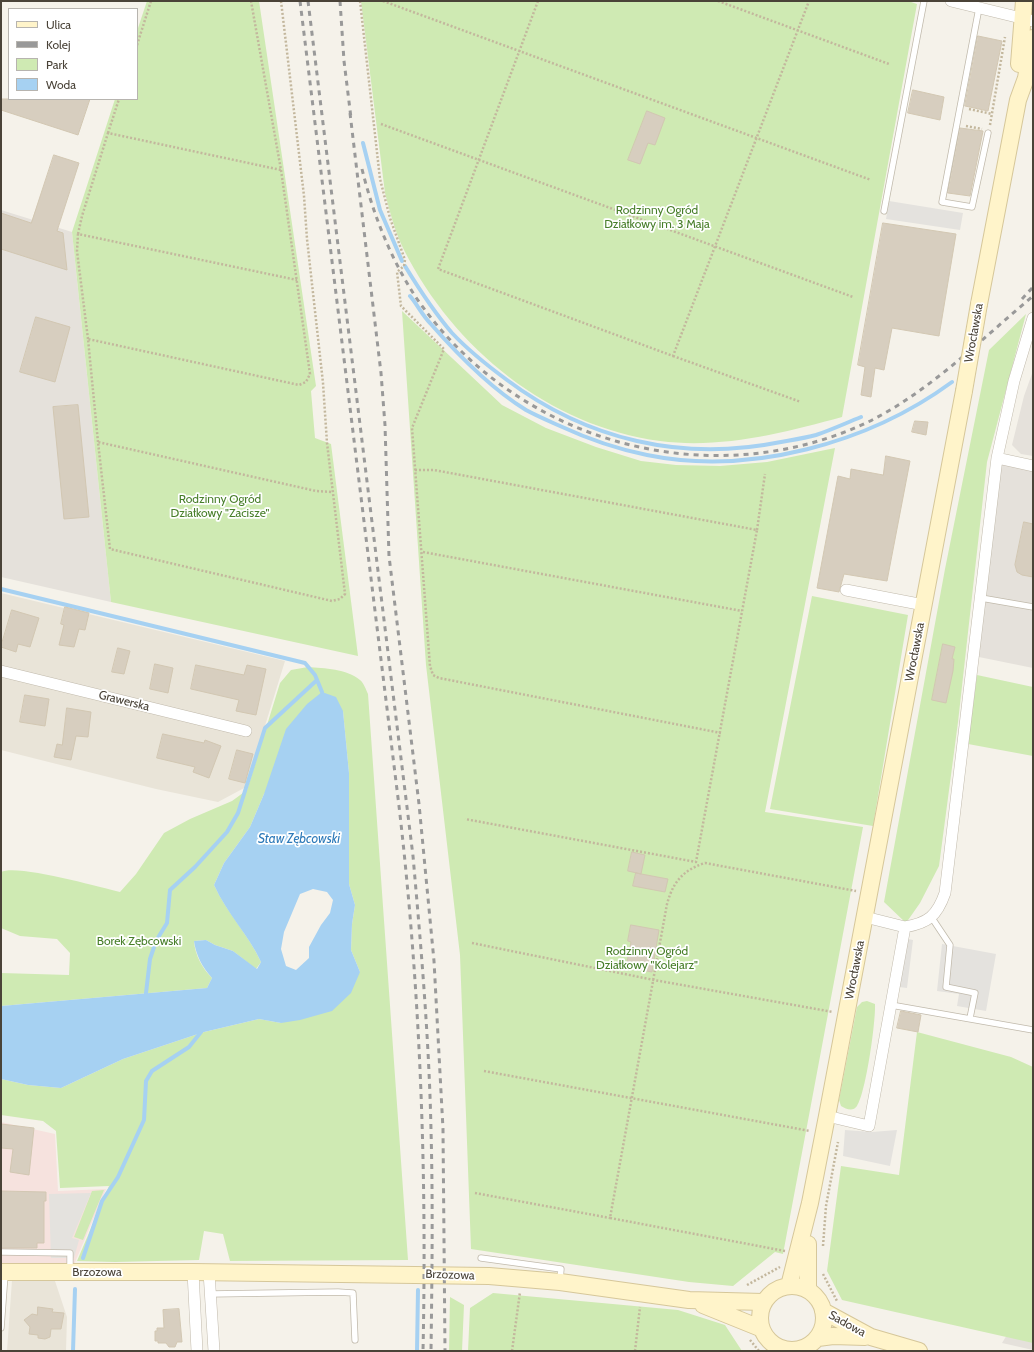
<!DOCTYPE html>
<meta charset="utf-8">
<style>
body{margin:0}
#map{position:relative;width:1034px;height:1352px;overflow:hidden;background:#f5f2ea;font-family:Cabin,sans-serif}
canvas{display:block}
.frame{position:absolute;inset:0;border:2px solid #4a4338;pointer-events:none}
.legend{position:absolute;left:8px;top:8px;width:130px;height:92px;box-sizing:border-box;background:#fff;border:1px solid #b7b4af;margin:0;padding:5px 7px;list-style:none;font-size:12px;color:#4a4338}
.legend li{display:flex;align-items:center;gap:8px;height:20px}
.legend b{width:20px;border:1px solid #b7b4af}
</style>
<div id="map">
<canvas width="1034" height="1352"></canvas>
<div class="frame"></div>
<ul class="legend">
<li><b style="height:5px;background:#fff4ca"></b>Ulica</li>
<li><b style="height:5px;background:#999"></b>Kolej</li>
<li><b style="height:11px;background:#cfeab3"></b>Park</li>
<li><b style="height:11px;background:#a6d1f2"></b>Woda</li>
</ul>
</div>
<script>
const ctx = document.querySelector('canvas').getContext('2d');
ctx.lineJoin = 'round';
function fill(path, color) {
  ctx.fillStyle = color;
  ctx.fill(path, 'evenodd');
}
function trace(path, color, width, dash) {
  ctx.strokeStyle = color;
  ctx.lineWidth = width;
  ctx.lineCap = dash ? 'butt' : 'round';
  ctx.setLineDash(dash || []);
  ctx.stroke(path);
}
function write(font, color, halo, rows, align = 'center') {
  ctx.font = font + ' Cabin,sans-serif';
  ctx.lineWidth = 3.5;
  ctx.setLineDash([]);
  ctx.textBaseline = 'middle';
  ctx.strokeStyle = halo;
  ctx.fillStyle = color;
  for (const [text, x, y, turn = 0] of rows) {
    ctx.save();
    ctx.translate(x, y);
    ctx.rotate((+turn || 0) * Math.PI / 180);
    ctx.textAlign = isNaN(turn) ? turn : align;
    if (halo) ctx.strokeText(text, 0, 0);
    ctx.fillText(text, 0, 0);
    ctx.restore();
  }
}
fill(new Path2D(`
 M1,593L285,661L246,787L218,802L156,789L1,750Z
 M12,1280L55,1281L67,1317L66,1351H7Z`), '#e9e4d8');
fill(new Path2D(`
 M1,210L72,232L111,602L1,577Z
 M1033,371V456L1021,454L1012,445L1024,396Z
 M997,458L1033,466V668L974,656Z
 M1033,1292V1350L1002,1343Z`), '#e5e1db');
fill(new Path2D(`
 M1,1122L55,1134L58,1191L106,1189L73,1267H1Z`), '#f6e2de');
fill(new Path2D(`
 M147,1H259L316,386L311,391L315,438L331,444L358,656L111,602L72,232L115,99H137V31Z
 M361,1H908L917,4L842,417C784,433 721,449 660,441C549,426 454,349 404,250C395,232 390,212 385,193Z
 M402,311L502,405L546,428L596,447L641,461L676,465L720,466L767,462L835,448L765,812L863,827L783,1254L775,1252L733,1286L689,1282L471,1249L460,955L426,665Z
 M1026,314L987,462L958,722L939,866L920,903L906,923L884,902L945,569L989,350Z
 M812,596L908,615L873,826L770,809Z
 M308,667C324,668 347,669 360,680C364,683 366,690 368,694L408,1260L230,1261L223,1234L204,1231L199,1260L115,1262L77,1261L109,1186L60,1188L56,1131L43,1121L1,1115V1079L28,1085L61,1088L123,1059L204,1032L259,1019L281,1023L360,972L351,950L352,924L355,905L349,884V773L343,711L264,794L250,827L224,863L214,885C227,913 248,934 261,962L256,969L233,951L215,945L206,940L194,941C195,955 202,968 212,978L207,988L1,1006V973L69,975L70,953L57,939L20,936L1,928V872C18,864 98,887 120,892L136,874L164,833L190,819L232,801L247,790L280,683L291,670Z
 M977,675L1033,687V756L968,744Z
 M867,1001L875,1004C876,1020 866,1093 857,1106C853,1112 846,1109 841,1106L839,1100L857,1007L862,1002Z
 M917,1032L1011,1057L1033,1067V1343L842,1300L827,1271L841,1166L899,1175Z
 M104,1190L83,1240L74,1237L92,1191Z
 M493,1293L678,1310L725,1325L742,1351H468L470,1308Z
 M450,1297L464,1305L462,1351H449Z`), '#cfeab3');
fill(new Path2D(`
 M889,201L963,213L960,230L886,219Z
 M908,939L913,940L907,988L899,987Z
 M942,944L996,954L986,1011L957,1006L959,994L937,991Z
 M845,1130L872,1132L897,1130L890,1166L843,1156Z
 M91,1193L72,1238L79,1240L74,1258H51L49,1194Z`), '#e4e2de');
fill(new Path2D(`
 M322,692L336,697L343,711L349,773V884L355,905L352,924L351,950L360,972L351,993L332,1011L300,1020L281,1023L259,1019L204,1032L123,1059L61,1088L28,1085L1,1079V1006L207,988L212,978C202,967 196,955 194,941L206,940L215,945L233,951L257,969L261,962C248,934 227,914 214,885L224,863L250,827L264,794L286,729L307,704ZM313,889L327,892L333,900L330,913L321,925L309,947V958L296,970L286,966L281,949L284,932L300,894Z`), '#a6d1f2');
trace(new Path2D(`
 M363,143L380,210L402,261
 M405,266C419,289 434,312 452,333C468,350 488,366 507,380C587,440 682,462 781,442C792,440 805,438 816,435C831,430 846,423 861,417
 M410,296C417,304 422,315 430,323C458,355 490,388 526,410C537,416 549,421 560,426C588,439 617,449 647,455C750,476 869,443 952,382
 M1,589L305,663L315,675L322,692
 M146,993L150,959L156,941L167,923L170,890L195,867L227,832L238,813L265,728L317,680
 M83,1258L102,1201L118,1177L144,1120L146,1081L152,1071L189,1047L201,1032
 M73,1351L75,1289
 M417,1351L418,1290`), '#a6d1f2', 4);
const building = new Path2D(`
 M978,36L1002,41L988,111L965,106Z
 M913,90L944,97L940,120L908,113Z
 M1,99H90L78,135L1,110Z
 M647,111L665,118L655,145L648,143L640,164L628,160Z
 M960,128L983,131L970,196L948,193Z
 M54,155L79,163L57,231L63,233L67,270L1,249V213L31,223Z
 M883,223L956,234L939,336L892,328L884,370L875,368L871,397L861,395L865,367L858,365Z
 M36,317L70,327L55,382L20,372Z
 M78,405L89,517L64,519L53,407Z
 M915,421L928,422L926,435L912,432Z
 M886,456L910,461L887,581L844,574L839,592L817,588L838,476L850,479L851,469L883,475Z
 M1024,522L1033,524V577L1022,575L1017,572L1015,565Z
 M65,607L89,613L85,630L79,629L74,647L59,645L64,625L61,624Z
 M12,610L39,618L30,647L18,644L16,652L1,647Z
 M943,644L955,647L952,659H954L953,671L946,703L932,700Z
 M118,648L130,651L124,674L112,672Z
 M155,664L173,668L168,693L150,689Z
 M196,665L244,675L247,665L266,669L256,715L236,711L239,700L191,689Z
 M25,695L49,699L45,726L20,722Z
 M67,708L91,712L88,737L76,736L71,760L54,757L57,744L62,745Z
 M163,734L204,743L205,740L221,746L209,778L193,772L195,767L157,758Z
 M237,750L253,754L245,783L229,779Z
 M632,852L645,855L641,874L628,871Z
 M636,873L668,879L665,892L633,886Z
 M631,925L659,930L652,972L626,967L631,942L628,941Z
 M901,1011L921,1015L918,1032L897,1028Z
 M1,1124L34,1128L29,1175L10,1172L13,1149L1,1148Z
 M1,1191L46,1192V1201H44V1243H37V1248H1Z
 M38,1307L53,1309L52,1312L64,1313L61,1329H51L50,1337L45,1339L38,1338V1335L29,1334L30,1327L24,1320L32,1314L37,1315Z
 M179,1309L182,1342H177L175,1347H169L166,1343H158V1341H155V1331H157V1328H164L163,1310Z`);
fill(building, '#d7cebf');
trace(building, '#d2c7b2', 1);
const lane = new Path2D(`
 M979,8L942,202L972,207L988,133
 M884,211L924,1
 M981,598L1033,607
 M932,918L950,945L946,987L975,993L970,1018
 M891,1005L1033,1030
 M1,1252L70,1253V1270
 M481,1258L561,1269L560,1280
 M210,1294L338,1292L353,1293L355,1340
 M1,1328L5,1274`);
const street = new Path2D(`
 M951,1L1033,21
 M997,458L1033,466
 M846,590L924,605
 M1,671L246,731
 M905,927C928,923 937,916 945,893L997,458L1014,381L1033,318
 M827,1116L869,1126L905,927L865,917
 M193,1272L197,1351
 M209,1272L214,1351`);
const secondary = new Path2D(`
 M1019,64L1024,1
 M979,304L1018,100L1026,78L1033,38
 M1,1272H193L489,1276L560,1282L689,1300L763,1302
 M760 1318a32 32 0 1 1 64 0a32 32 0 1 1-64 0Z
 M789,1286L810,1203L827,1116L964,391
 M808,1290V1244
 M703,1305L760,1328
 M823,1311L871,1337L919,1351
 M818,1338L833,1336L865,1337`);
trace(lane, '#c1baac', 7);
trace(street, '#c1baac', 12);
trace(secondary, '#d6c79a', 18);
trace(new Path2D(`
 M281,1L304,196L307,239L323,383L327,443L345,594L340,599L332,601L110,549L98,442L316,491L333,492
 M360,1L380,179L390,218L405,260L404,266L397,272L401,306L444,349L412,428L430,666L433,675L439,678L721,733
 M383,1L871,180
 M538,1L438,269L673,356L809,1
 M718,1L889,64
 M137,45L151,1
 M969,109L992,114
 M381,124L853,297
 M990,125L1005,37
 M966,126L982,129
 M108,133L119,99
 M78,234L82,216L108,133L281,170
 M88,339L77,251L78,234L297,280
 M673,356L801,402
 M98,442L88,339L299,385L306,382L310,374L281,170L251,1
 M415,470H434L757,530L696,862L465,819
 M757,530L765,474
 M423,552L742,611
 M472,943L654,980L833,1012
 M484,1071L810,1131
 M475,1193L610,1218
 M823,1246L826,1206L838,1142
 M785,1251L610,1218L667,904C673,882 683,870 705,863L856,891
 M823,1274L837,1301
 M747,1285L780,1267
 M750,1340L759,1351
 M512,1351L520,1292
 M635,1351L640,1307`), '#c3b79d', 2.5, [2, 2]);
trace(lane, '#fff', 5.5);
trace(street, '#fff', 11);
trace(secondary, '#fff4ca', 16);
trace(new Path2D(`
 M300,1L399,806C420,988 427,1168 423,1351
 M308,1L413,856C421,947 429,1038 431,1130C433,1204 432,1277 431,1351
 M340,1L344,61L351,118
 M350,113L381,373L385,425L389,556L419,804L434,961L443,1129L445,1351
 M362,169C373,214 390,257 415,296C510,436 693,493 850,430C918,403 977,343 1033,296
 M1022,299L1033,287`), '#999', 3, [5, 5]);
const secondaryBridge = new Path2D(`
 M964,391L979,304`);
trace(secondaryBridge, '#d6c79a', 18, []);
trace(secondaryBridge, '#fff4ca', 16);
write('12px', '#477e29', '#fff', [
 ["Rodzinny Ogród",657,210],
 ["Działkowy im. 3 Maja",657,224],
 ["Rodzinny Ogród",220,499],
 ["Działkowy \"Zacisze\"",220,513],
 ["Borek Zębcowski",139,941],
 ["Rodzinny Ogród",647,951],
 ["Działkowy \"Kolejarz\"",647,965]
]);
write('12px', '#4a4338', '#fff', [
 ["Wrocławska",974,333,-80],
 ["Wrocławska",915,652,-79],
 ["Grawerska",124,701,14],
 ["Wrocławska",855,970,-79],
 ["Brzozowa",97,1272],
 ["Brzozowa",450,1275,2],
 ["Sadowa",847,1324,29]
]);
write('italic 13px', '#2e7ab9', '#fff', [
 ["Staw Zębcowski",299,839]
]);
</script>
